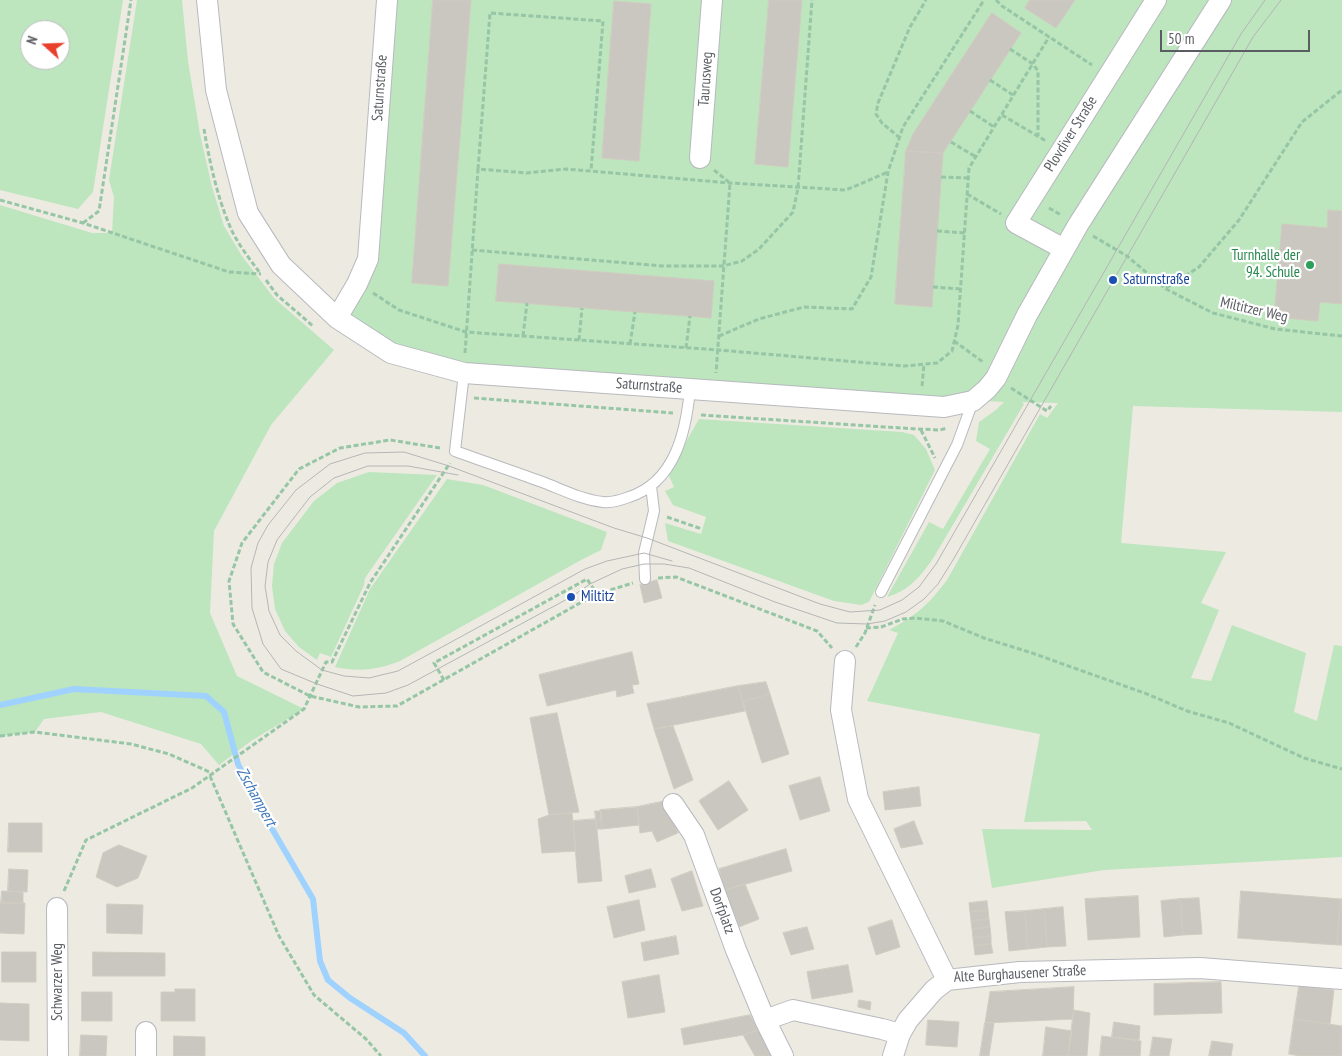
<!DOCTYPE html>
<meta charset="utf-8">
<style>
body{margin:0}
#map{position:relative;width:1342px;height:1056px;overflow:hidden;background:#edebe1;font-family:"PT Sans Narrow",sans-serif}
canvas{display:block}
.north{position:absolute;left:20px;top:20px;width:50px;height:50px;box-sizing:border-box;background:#fff;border:1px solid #bdbec0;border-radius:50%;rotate:290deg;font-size:14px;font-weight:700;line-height:20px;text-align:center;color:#5a5d62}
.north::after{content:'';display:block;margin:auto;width:18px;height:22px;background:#e9402b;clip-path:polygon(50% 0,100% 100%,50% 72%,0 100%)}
.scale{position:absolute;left:1160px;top:30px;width:150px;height:22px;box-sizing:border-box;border:2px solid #5a5d62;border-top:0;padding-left:6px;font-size:15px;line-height:18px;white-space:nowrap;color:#5a5d62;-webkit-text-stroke:4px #fff;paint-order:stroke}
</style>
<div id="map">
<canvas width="1342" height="1056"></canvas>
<div class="north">N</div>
<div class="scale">50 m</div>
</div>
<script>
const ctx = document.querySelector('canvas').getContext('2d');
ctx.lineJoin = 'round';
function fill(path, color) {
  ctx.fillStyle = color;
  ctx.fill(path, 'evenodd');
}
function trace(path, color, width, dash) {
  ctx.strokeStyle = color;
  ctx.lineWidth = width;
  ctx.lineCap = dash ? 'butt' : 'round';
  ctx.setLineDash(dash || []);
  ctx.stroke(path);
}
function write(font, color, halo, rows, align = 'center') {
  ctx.font = font + ' "PT Sans Narrow",sans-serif';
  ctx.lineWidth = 4.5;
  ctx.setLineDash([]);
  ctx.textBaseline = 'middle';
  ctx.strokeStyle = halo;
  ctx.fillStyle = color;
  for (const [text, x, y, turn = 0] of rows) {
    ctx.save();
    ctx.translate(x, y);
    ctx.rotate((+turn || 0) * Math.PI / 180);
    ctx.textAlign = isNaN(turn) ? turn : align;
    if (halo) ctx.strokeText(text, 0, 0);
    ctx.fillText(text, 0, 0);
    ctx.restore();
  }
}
fill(new Path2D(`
 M0,0H123L93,192L78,209L0,190ZM30,30H60V60H30Z
 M137,0H182L188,61L200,134L212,187L224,226L242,256L274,298L334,350L271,425L214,531L210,613L237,676L304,709L251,741L219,765L201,744L101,712L44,719L35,732L0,736V205L92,233H112L114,197L109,180Z
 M387,0H1342V412L1133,406L1121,543L1226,552L1201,603L1219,610L1191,678L1211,681L1232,625L1306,653L1294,712L1317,721L1334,645L1342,646V857L1104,870L992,888L982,829L1092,830L1086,821L1024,822L1040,734L867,701L898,633L889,630C917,615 928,605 947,580L1040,414L1047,418L1058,403L1022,402L1024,404L934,557C922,575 909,591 887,597L929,522L943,529L990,449L976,441L979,422L996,410L1004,402L464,373L391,353L337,318L368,259Z
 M699,419L902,432L914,435L926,449L935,470L869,602L861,605L834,601L668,541L665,523L701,534L706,517L673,505L665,491L674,487L669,476L679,454Z
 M369,472L437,475L365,578L364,585L331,657L320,653L317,660L299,647L285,631L275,609L272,586L274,564L282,543L314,501L337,483Z
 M447,479L483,485L607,532L601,550L581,560L400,661C378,670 358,672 335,667L370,589Z`), '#bde5be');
trace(new Path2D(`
 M0,705L74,689L206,696L224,712L238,764L257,803L313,899L320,961L328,980L350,998L404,1033L425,1056`), '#9fd2ff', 6);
const building = new Path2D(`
 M433,0H471L448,286L412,283Z
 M769,0H802L788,167L755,164Z
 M1030,0H1075L1056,28L1025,8Z
 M614,1L651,4L639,161L602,158Z
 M992,13L1021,33L943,153L906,151L913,134Z
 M906,151L943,153L932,307L895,304Z
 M1328,210L1342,211V304L1320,302L1318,321L1274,317L1282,224L1327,228Z
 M499,264L714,281L711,318L496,301Z
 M657,580L662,598L644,603L640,585Z
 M632,652L639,684L632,685L634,693L617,697L616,690L547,706L539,675Z
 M766,682L770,694L743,702L738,686Z
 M738,686L745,711L654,729L647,704Z
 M770,694L789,754L762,763L743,702Z
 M557,713L579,812L549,815L530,718Z
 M673,726L693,780L674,789L654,729Z
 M820,777L830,811L800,820L789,786Z
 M729,781L748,810L718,830L699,801Z
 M919,787L921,806L885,810L883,792Z
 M665,801L678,833L657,842L652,831L640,833L637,807Z
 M637,807L639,825L602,829L600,810Z
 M595,811H601L602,829H597Z
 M572,813L576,851L542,853L538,819L549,815Z
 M596,819L602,881L578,883L573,821Z
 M914,821L923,844L901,848L894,829Z
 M9,823H42V852H8Z
 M119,845L147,856L138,878L117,887L96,877L103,853Z
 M786,849L792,871L725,890L719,869Z
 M9,869L28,870L27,892L8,891Z
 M651,869L656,887L629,893L625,876Z
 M692,871L703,906L682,911L671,879Z
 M745,884L759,919L739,927L725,890Z
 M2,891L23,892V903H1Z
 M1241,891L1341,899L1337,945L1238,938Z
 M1138,896L1140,937L1088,940L1085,899Z
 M1199,898L1202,934L1183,935L1180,899Z
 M1180,899L1183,935L1164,937L1161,901Z
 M1341,899H1342V945H1337Z
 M639,900L645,930L614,938L607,907Z
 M987,901L988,910L970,912L969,903Z
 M0,903H25L24,934L0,933Z
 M107,904L143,905L142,934L107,933Z
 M1063,907L1066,946L1047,947L1044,909Z
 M1044,909L1047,947L1028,949L1025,911Z
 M988,910L989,919L971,921L970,912Z
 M1025,911L1028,949L1009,951L1005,912Z
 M989,919L990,927L972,929L971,921Z
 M892,920L900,947L876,955L868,928Z
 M807,927L814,949L791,955L783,933Z
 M990,927L991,936L973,938L972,929Z
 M676,936L679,954L644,961L641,943Z
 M991,936V944L974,946L973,938Z
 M991,944L993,953L975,955L974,946Z
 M2,952H36V982H2Z
 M93,952L165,953V976H93Z
 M848,965L853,992L812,999L807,972Z
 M659,975L665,1012L628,1018L622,982Z
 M1221,982L1222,1013L1154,1015V984Z
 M1299,986L1334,990L1330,1024L1294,1019Z
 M1074,987L1073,1019L985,1023L990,992Z
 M175,989H195V1021H161V992H175Z
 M82,992H112V1021H82Z
 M859,1000L871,1002L870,1010L858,1007Z
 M0,1003L29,1004V1041L0,1040Z
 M1074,1010L1090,1013L1087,1056H1068Z
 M750,1015L758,1030L743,1035L684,1045L681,1029Z
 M1294,1019L1342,1026V1056H1300L1289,1054Z
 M928,1020L959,1022L957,1047L926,1045Z
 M1114,1022L1140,1026L1139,1040L1112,1037Z
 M985,1023H994L989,1056H980Z
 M1046,1027L1072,1031L1068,1056H1043Z
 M759,1030L772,1056H755L743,1035Z
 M81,1035L107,1036L106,1056H80Z
 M174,1036L205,1037V1056H174Z
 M1102,1036L1141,1041L1140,1056H1100Z
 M1153,1037L1172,1039L1169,1056H1150Z
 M1212,1041L1233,1044L1231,1056H1209Z`);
fill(building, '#cac7c0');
trace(building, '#d1ccc0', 1);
const lane = new Path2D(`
 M464,373L455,451C485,462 515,472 545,483C563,490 583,500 603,502C611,503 621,500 629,497C675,482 686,432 690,389
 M645,579L644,553L654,511L651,486
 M881,592L957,445L973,401`);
const street = new Path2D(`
 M207,0L216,90L248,213L281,265L337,318L391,353L464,373L944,407L973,401L987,389L996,378L1027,315L1078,225L1221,0
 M700,158L712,0
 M1064,249L1016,223L1156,0
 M337,318L357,284L368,259L387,0
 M845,661L841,710L858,799L947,980
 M673,804L694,835L736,950L765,1020
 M57,908L58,1056
 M146,1056V1032
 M783,1056L765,1020L793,1010L882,1029L900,1034
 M893,1056L900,1034L908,1020L934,990L947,980L1020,972L1200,968L1342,979`);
trace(lane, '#b7b9be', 12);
trace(street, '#b7b9be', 22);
trace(new Path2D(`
 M996,0L1002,6L1092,65
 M1010,49L1033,64L1038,71V136
 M990,80L1013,95
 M970,111L994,127
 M1002,115L1046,141
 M204,129C209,159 217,196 229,224C236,242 249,258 260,273
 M900,138L882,123L876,114L878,103L910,27L926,0
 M951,142L976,157
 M478,169L490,13L603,21L591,171
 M714,170L730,183L716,373
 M941,177L968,178
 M967,194L1001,214
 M0,200L83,223L229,272L261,274
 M1049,208L1061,215
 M83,223L99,211L131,0
 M937,231L965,233
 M1093,236L1127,256L1166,289L1213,313L1275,329L1342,336
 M472,250L663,266H723L742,261L759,249L793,212L798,188L812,0
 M266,280L277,295L313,326
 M933,287L961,289
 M1166,288L1199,267L1239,220L1302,122L1342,90
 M373,293L399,310L466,332L719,350L904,366L937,363L952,351L958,325L969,168L1049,37
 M523,336L527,303
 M719,336L759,319L804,307L852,309L871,277L888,172L903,127L984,0
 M579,340L582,308
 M954,341L983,362
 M630,344L635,312
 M686,348L690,316
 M465,353L478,169L527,173L566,169L730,183L846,190L888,172
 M922,386L924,364
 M1011,388L1047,411L1051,406
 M474,398L673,413
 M701,415L917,429L940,430L947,428
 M921,430L935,458
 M440,448L390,440L340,448L299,469L242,543L229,581L233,624L263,672L310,696L359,707L397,706L580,603L597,594L633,583
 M667,517L702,529
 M658,578L676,577L817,631L832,648
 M866,628L881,627L903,619L915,618L943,621L984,638L1032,653L1147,694L1187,711L1229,723L1304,758L1342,769
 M856,647L865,633L875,605
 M444,680L434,663L587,579L597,594
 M0,736L35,732L131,744L169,754L214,774
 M210,776L279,936L314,995L366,1039L381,1056
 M64,891L86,840L192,788L304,709L326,662H332L370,583L450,463`), '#96c6a5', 3, [5, 2.5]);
trace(lane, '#fff', 10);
trace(street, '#fff', 20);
trace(new Path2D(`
 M1265,0L1241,34L936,564L919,587L902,600L880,610L850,612L820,604L647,538L614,528L449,466L404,452L365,453L330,464L296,490L268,525L258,543L251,568L252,608L263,644L281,669L317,684L353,696L386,693L408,685L571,597L590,584L622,569L644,564H664L689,568L775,602L837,623L867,624L885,621L906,612L924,599L938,584L953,560L1253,37L1281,0
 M458,475L408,466H368L334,478L310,497L277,540L268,562L265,586L269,611L280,635L296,651L322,670L344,676L369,678L398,671L585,569L607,561L644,553L672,561`), '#b4b5b5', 1);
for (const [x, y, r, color] of [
 [1310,265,5,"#2e9e5b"],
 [1113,280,5,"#1a4fb4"],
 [571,597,5,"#1a4fb4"]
]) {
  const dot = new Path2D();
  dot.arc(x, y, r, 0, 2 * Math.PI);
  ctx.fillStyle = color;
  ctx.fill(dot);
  trace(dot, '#fff', 2);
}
write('15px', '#5a5d62', '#fff', [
 ["Taurusweg",706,79,-86],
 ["Saturnstraße",380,88,-86],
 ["Plovdiver Straße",1071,134,-58],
 ["Miltitzer Weg",1254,310,13],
 ["Saturnstraße",649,386,4],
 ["Dorfplatz",722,911,70],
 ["Alte Burghausener Straße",1020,974,-3],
 ["Schwarzer Weg",58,982,-90]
]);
write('15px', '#27864d', '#fff', [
 ["Turnhalle der",1300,256],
 ["94. Schule",1300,273]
], 'right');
write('15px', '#164399', '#fff', [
 ["Saturnstraße",1123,280],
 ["Miltitz",581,597]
], 'left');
write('italic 16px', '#4078b9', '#fff', [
 ["Zschampert",256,797,61]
]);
</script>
